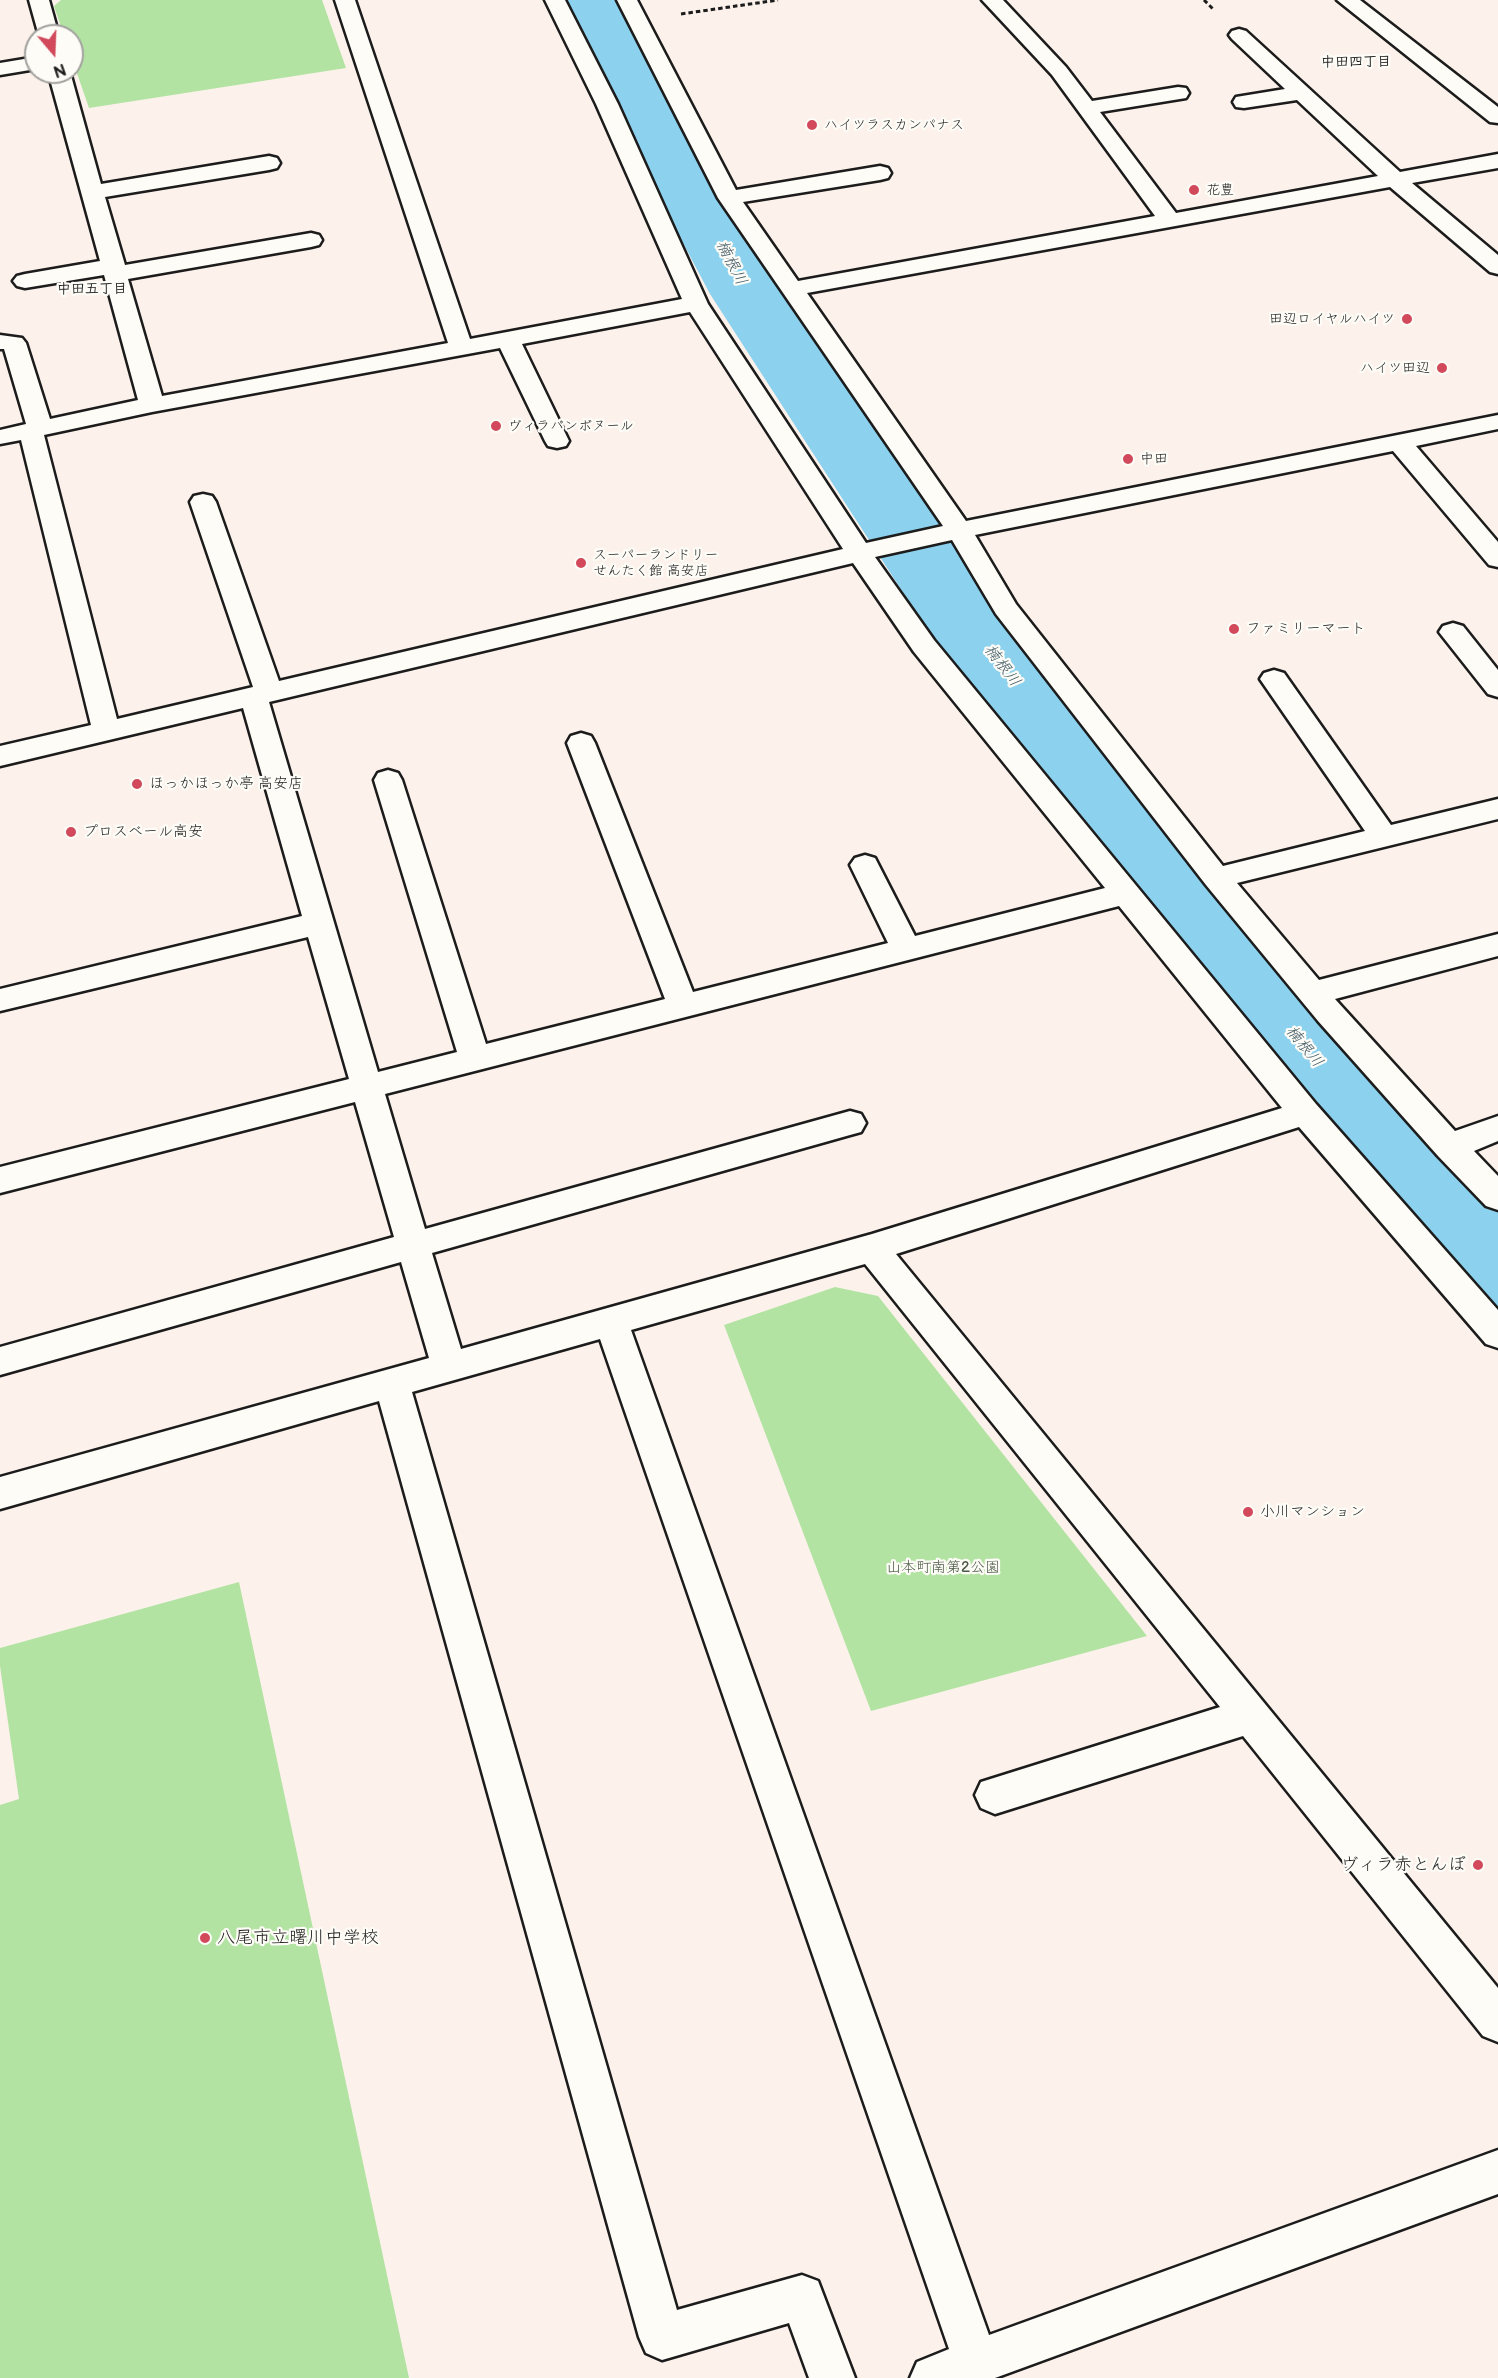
<!DOCTYPE html>
<meta charset="utf-8">
<style>
body{margin:0}
#map{position:relative;width:1498px;height:2378px;overflow:hidden;background:#fcf2eb;font-family:"Balsamiq Sans",sans-serif}
canvas{display:block}
.north{position:absolute;left:24px;top:24px;width:60px;height:60px;box-sizing:border-box;background:#fdfcf7;border:2px solid #a3a29f;border-radius:50%;rotate:161deg;font-size:16px;font-weight:700;line-height:24px;text-align:center;color:#1c1c1c}
.north::after{content:'';display:block;margin:auto;width:21px;height:27px;background:#d1495b;clip-path:polygon(50% 0,100% 100%,50% 72%,0 100%)}
</style>
<div id="map">
<canvas width="1498" height="2378"></canvas>
<div class="north">N</div>
</div>
<script>
const ctx = document.querySelector('canvas').getContext('2d');
ctx.lineJoin = 'round';
function fill(path, color) {
  ctx.fillStyle = color;
  ctx.fill(path, 'evenodd');
}
function trace(path, color, width, dash) {
  ctx.strokeStyle = color;
  ctx.lineWidth = width;
  ctx.lineCap = dash ? 'butt' : 'round';
  ctx.setLineDash(dash || []);
  ctx.stroke(path);
}
function write(font, color, halo, rows, align = 'center') {
  ctx.font = font + ' "Balsamiq Sans","Klee One",sans-serif';
  ctx.lineWidth = 4.5;
  ctx.setLineDash([]);
  ctx.textBaseline = 'middle';
  ctx.strokeStyle = halo;
  ctx.fillStyle = color;
  for (const [text, x, y, turn = 0] of rows) {
    ctx.save();
    ctx.translate(x, y);
    ctx.rotate((+turn || 0) * Math.PI / 180);
    ctx.textAlign = isNaN(turn) ? turn : align;
    if (halo) ctx.strokeText(text, 0, 0);
    ctx.fillText(text, 0, 0);
    ctx.restore();
  }
}
fill(new Path2D(`
 M61,0H322L346,68L89,108L72,59V36H64L54,6Z
 M835,1287L878,1296L1147,1636L871,1711L724,1325Z
 M239,1582L409,2378H0V1805L19,1799L0,1666V1648Z`), '#b3e3a3');
fill(new Path2D(`
 M564,0H628L737,209L784,294L973,570L1119,757L1371,1058L1498,1197V1313L1460,1300L1299,1112L1055,801L913,608L710,294L665,209Z`), '#8cd1ee');
const minor = new Path2D(`
 M29,0H49L59,36H39Z
 M335,0H355L470,339L682,299L596,104L545,0H565L618,104L708,304L866,543L943,526L718,198L617,0H637L736,190L880,166L888,168L891,173L888,178L880,180L743,202L798,281L1155,216L1052,75L982,0H1003L1066,67L1092,101L1178,87L1186,88L1189,93L1186,98L1100,112L1176,213L1378,176L1297,100L1244,108L1236,107L1233,102L1236,97L1285,89L1232,39L1229,35L1232,31L1239,29L1246,31L1400,172L1498,154V168L1412,183L1498,255V274L1490,272L1390,187L807,293L966,521L1498,415V429L1416,446L1498,542V567L1489,565L1393,451L975,535L1016,604L1223,866L1365,831L1260,679L1264,673L1274,670L1284,673L1391,825L1498,799V819L1237,883L1319,980L1498,934V956L1335,999L1455,1131L1498,1116V1141L1474,1151L1498,1176V1210L1486,1206L1438,1156L1318,1021L1206,885L996,614L952,540L875,557L934,640L1316,1104L1498,1310V1348L1486,1344L1299,1127L896,1254L1498,1988V2042L1483,2036L1243,1736L995,1814L981,1808L975,1795L981,1782L1220,1707L865,1264L631,1330L989,2335L1498,2150V2194L995,2378H910L917,2362L949,2349L600,1339L412,1392L677,2310L802,2275L818,2281L855,2378H809L789,2323L662,2360L646,2353L639,2337L379,1401L0,1509V1477L429,1358L401,1262L0,1375V1347L394,1237L355,1102L0,1193V1167L349,1079L308,937L0,1011V989L302,916L243,708L0,766V746L91,725L21,440L0,444V430L26,424L4,349H0V335L22,338L26,343L50,419L138,400L104,275L25,288L17,286L13,281L17,276L25,274L100,261L48,72H70L101,184L269,156L277,158L280,163L277,168L269,170L105,197L125,265L311,233L319,235L322,240L319,245L311,247L128,279L162,396L448,343ZM690,312L843,549L279,681L216,502L212,496L203,494L194,496L190,502L253,687L117,719L44,435L152,412L500,348L545,441L548,446L557,448L566,446L569,441L522,344ZM853,563L914,652L1105,888L915,936L875,858L865,855L855,858L850,865L888,943L693,992L595,743L591,736L581,733L571,736L567,743L665,999L486,1044L402,780L398,773L388,770L378,773L374,780L457,1052L378,1072L269,702ZM1119,906L1282,1108L872,1234L461,1349L432,1253L850,1135L861,1132L866,1123L861,1114L850,1111L425,1229L385,1094Z
 M1337,0H1360L1498,107V123L1490,122Z
 M36,57V69L0,75V63Z
 M1453,623L1463,626L1498,670V697L1488,694L1439,632L1443,626Z`);
trace(minor, '#1c1c1c', 5);
trace(new Path2D(`
 M1204,0L1213,9
 M681,14L778,0`), '#1c1c1c', 3, [4.5, 3]);
fill(minor, '#fdfcf7');
for (const [x, y, r, color] of [
 [812,125,6,"#d1495b"],
 [1194,190,6,"#d1495b"],
 [1407,319,6,"#d1495b"],
 [1442,368,6,"#d1495b"],
 [496,426,6,"#d1495b"],
 [1128,459,6,"#d1495b"],
 [581,563,6,"#d1495b"],
 [1234,629,6,"#d1495b"],
 [137,784,6,"#d1495b"],
 [71,832,6,"#d1495b"],
 [1248,1512,6,"#d1495b"],
 [1478,1865,6,"#d1495b"],
 [205,1938,6,"#d1495b"]
]) {
  const dot = new Path2D();
  dot.arc(x, y, r, 0, 2 * Math.PI);
  ctx.fillStyle = color;
  ctx.fill(dot);
  trace(dot, '#fdfcf7', 2);
}
write('bold 14px', '#1c1c1c', '#fdfcf7', [
 ["中田四丁目",1356,62],
 ["中田五丁目",92,289]
]);
write('14px', '#1c1c1c', '#fdfcf7', [
 ["ハイツラスカンパナス",824,125],
 ["花豊",1206,190],
 ["田辺ロイヤルハイツ",1395,319,"right"],
 ["ハイツ田辺",1430,368,"right"],
 ["ヴィラパンボヌール",508,426],
 ["中田",1140,459],
 ["スーパーランドリー",593,555],
 ["せんたく館 高安店",593,571]
], 'left');
write('15px', '#1c1c1c', '#fdfcf7', [
 ["ファミリーマート",1246,629],
 ["ほっかほっか亭 高安店",149,784],
 ["プロスベール高安",83,832],
 ["小川マンション",1260,1512]
], 'left');
write('15px', '#495844', '#fdfcf7', [
 ["山本町南第2公園",943,1568]
]);
write('italic 16px', '#435b66', '#fdfcf7', [
 ["楠根川",731,263,63],
 ["楠根川",1002,666,53],
 ["楠根川",1304,1047,51]
]);
write('18px', '#1c1c1c', '#fdfcf7', [
 ["ヴィラ赤とんぼ",1466,1865],
 ["八尾市立曙川中学校",217,1938,"left"]
], 'right');
</script>
